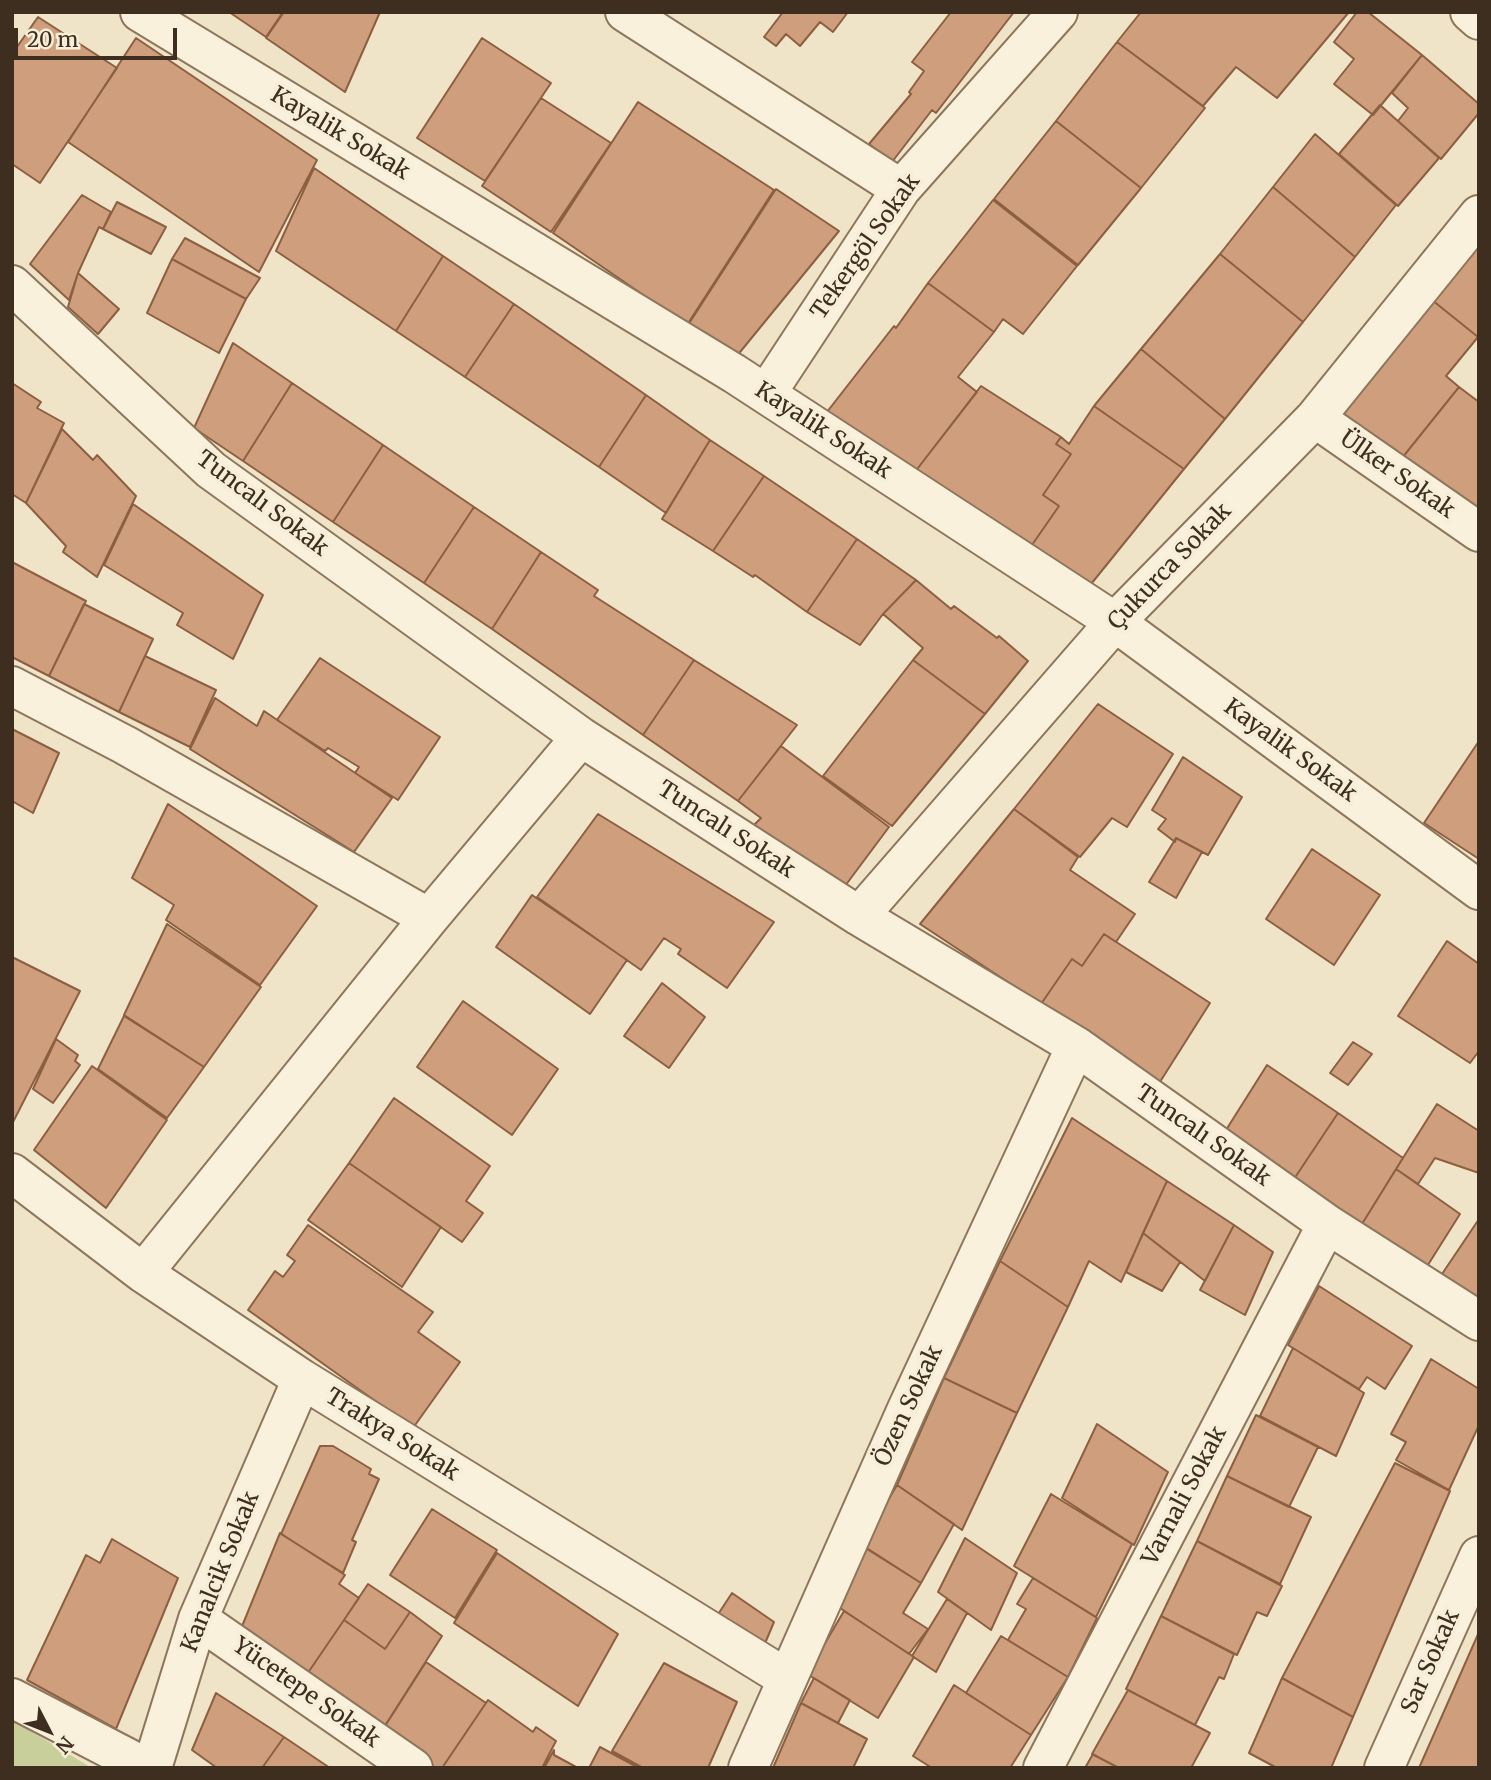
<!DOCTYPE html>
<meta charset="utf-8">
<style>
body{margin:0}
#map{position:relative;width:1491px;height:1780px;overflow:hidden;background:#f0e4c8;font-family:Merriweather,serif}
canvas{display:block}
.frame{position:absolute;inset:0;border:14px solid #3d2e20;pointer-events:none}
.north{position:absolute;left:14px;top:1696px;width:70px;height:70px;-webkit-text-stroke:5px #f7eed8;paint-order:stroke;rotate:132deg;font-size:19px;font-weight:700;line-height:28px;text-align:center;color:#3d2e20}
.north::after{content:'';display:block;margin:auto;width:24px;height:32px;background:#3d2e20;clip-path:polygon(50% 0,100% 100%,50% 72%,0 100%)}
.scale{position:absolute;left:14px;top:28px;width:163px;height:32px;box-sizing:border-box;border:4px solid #3d2e20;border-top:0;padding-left:9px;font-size:21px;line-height:24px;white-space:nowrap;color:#3d2e20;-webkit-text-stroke:5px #f7eed8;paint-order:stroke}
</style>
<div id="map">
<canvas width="1491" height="1780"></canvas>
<div class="frame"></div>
<div class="north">N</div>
<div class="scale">20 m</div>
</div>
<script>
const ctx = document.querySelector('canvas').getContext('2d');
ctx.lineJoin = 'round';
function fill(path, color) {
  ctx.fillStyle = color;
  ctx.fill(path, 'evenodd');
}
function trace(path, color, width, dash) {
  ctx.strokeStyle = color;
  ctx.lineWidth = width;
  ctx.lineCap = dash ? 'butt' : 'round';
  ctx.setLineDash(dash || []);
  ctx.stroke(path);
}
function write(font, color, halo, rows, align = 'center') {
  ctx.font = font + ' Merriweather,serif';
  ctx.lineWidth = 7;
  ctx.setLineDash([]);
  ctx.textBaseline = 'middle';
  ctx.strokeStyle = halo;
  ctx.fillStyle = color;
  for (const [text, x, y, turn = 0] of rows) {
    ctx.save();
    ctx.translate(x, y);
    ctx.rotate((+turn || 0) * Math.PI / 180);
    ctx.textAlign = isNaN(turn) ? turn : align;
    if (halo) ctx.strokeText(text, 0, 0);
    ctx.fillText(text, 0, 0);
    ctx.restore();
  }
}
fill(new Path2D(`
 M12,1720L92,1768H12Z`), '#c9cf9b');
const building = new Path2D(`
 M229,12H283L266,37Z
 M284,12H380L345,92L266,38Z
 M783,12H848L833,32L820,22L800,46L786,34L776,46L764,37Z
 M951,12H1014L936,113L932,110L892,162L869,144L911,94L909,92L924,71L912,62Z
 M1141,12H1349L1277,98L1236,67L1203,106L1117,42Z
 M1357,12H1368L1422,55L1373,115L1334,84L1354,59L1334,42Z
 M38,17L117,68L40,183L12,164V54Z
 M136,38L317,160L259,272L68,142Z
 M482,38L551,83L485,181L417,138Z
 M1117,42L1205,108L1141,188L1056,121Z
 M1422,55L1479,104V113L1441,159L1398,121L1408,108L1392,93Z
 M541,98L611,143L551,232L482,186Z
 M638,102L774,190L687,325L553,233Z
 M1380,105L1439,158L1398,206L1339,154Z
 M1056,121L1141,188L1078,265L994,199Z
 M1315,134L1396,205L1355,257L1273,187Z
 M314,168L443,256L396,331L276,251Z
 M1273,187L1355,257L1303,322L1220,254Z
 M776,189L839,231L736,357L688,325Z
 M82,195L111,212L103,229L99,227L78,273L69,300L30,264Z
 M993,200L1077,266L1023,334L1003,319L994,332L928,283Z
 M117,202L166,227L151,254L103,229Z
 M1479,231V336L1478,337L1427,296Z
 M185,238L260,278L246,299L172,259Z
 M1220,254L1303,322L1225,419L1141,349Z
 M443,256L514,304L465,377L396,331Z
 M172,259L246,299L219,353L147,313Z
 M78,273L119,309L98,334L68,307Z
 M928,283L994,332L958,377L977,392L911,477L823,417L894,326L896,328Z
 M1427,296L1478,337L1446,376L1459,387L1394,468L1325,423Z
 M514,304L646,395L599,467L465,377Z
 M233,343L292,383L243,461L194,428Z
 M1141,349L1225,419L1184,469L1094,406Z
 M12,383L41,402L37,408L64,423L26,503L12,494Z
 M292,383L383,445L333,522L243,461Z
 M981,386L1061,437L1056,444L1071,454L1043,495L1059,506L1025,555L911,477Z
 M1459,387L1479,402V525L1394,468Z
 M646,395L710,440L666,513L599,467Z
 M1094,406L1184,469L1083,594L1025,555L1059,506L1043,495L1071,454L1056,444L1061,437L1069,444Z
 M62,429L93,460L97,455L136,496L97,577L63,552L66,546L26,503Z
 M710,440L764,476L713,551L662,519Z
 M383,445L474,507L424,583L333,522Z
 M764,476L857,539L807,612L755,575L753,577L713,551Z
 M133,504L263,595L233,659L177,625L183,613L104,565Z
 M474,507L541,552L492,629L424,583Z
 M857,539L916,580L883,614L860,645L807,612Z
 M541,552L598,590L594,596L694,660L643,735L492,629Z
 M12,562L86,601L49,676L12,657Z
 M916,580L951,609L954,606L997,638L999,636L1028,661L985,714L913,660L923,648L883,614Z
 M84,604L153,639L119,712L49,676Z
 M145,656L216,690L190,747L119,712Z
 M320,658L440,737L398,800L355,773L359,767L328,748L325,751L277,720Z
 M694,660L797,725L738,801L643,735Z
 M913,660L985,714L892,826L823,776Z
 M215,698L257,726L264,711L392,798L354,852L190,749Z
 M1098,704L1173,754L1127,827L1112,818L1080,857L1014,809Z
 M12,729L59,753L33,813L12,801Z
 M1479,741V859L1424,823Z
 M781,746L889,827L845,886L753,826L761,818L738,801Z
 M1183,757L1242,797L1208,855L1176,838L1175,842L1158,829L1166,819L1152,810Z
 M168,804L317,906L260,985L166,920L174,905L132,878Z
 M1014,809L1078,857L1070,870L1135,914L1116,942L1104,934L1082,966L1072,959L1041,1004L920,924Z
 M598,814L774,922L727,988L678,954L681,949L664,938L641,970L537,897Z
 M1176,838L1202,852L1176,898L1149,882Z
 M1312,849L1380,895L1334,965L1266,919Z
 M532,895L627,960L590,1014L496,947Z
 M167,924L261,987L204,1067L124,1015Z
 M1104,934L1210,1003L1158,1085L1041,1004L1072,959L1082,966Z
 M1447,941L1479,964V1051L1470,1063L1398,1016Z
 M12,957L80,991L12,1124Z
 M662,983L705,1017L669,1068L624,1036Z
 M463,1001L558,1069L512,1135L417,1067Z
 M124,1016L204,1067L167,1118L98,1069Z
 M56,1039L78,1055L75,1061L80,1065L53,1103L33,1089Z
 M1353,1042L1372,1054L1348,1085L1330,1073Z
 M1267,1065L1338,1113L1294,1179L1226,1130Z
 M92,1066L167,1120L106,1208L34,1150Z
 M394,1098L490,1166L466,1201L483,1213L462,1242L349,1163Z
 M1437,1104L1479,1131V1173L1435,1158L1418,1184L1396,1169Z
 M1338,1113L1403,1158L1362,1224L1294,1179Z
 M1072,1118L1167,1181L1121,1282L1089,1261L1068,1307L1000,1261Z
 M349,1163L441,1227L402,1287L308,1220Z
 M1396,1169L1460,1214L1426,1268L1362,1224Z
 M1167,1181L1234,1225L1205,1281L1143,1233Z
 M1479,1219V1304L1440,1277Z
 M308,1225L433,1312L418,1332L460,1362L413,1428L248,1310L275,1271L283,1277L295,1261L287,1255Z
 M1234,1225L1273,1252L1245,1315L1200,1290Z
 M1143,1233L1180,1262L1162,1291L1126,1272Z
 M1000,1261L1068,1307L1017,1413L944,1378Z
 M1319,1286L1412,1346L1385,1389L1367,1377L1359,1389L1288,1345Z
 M1293,1348L1364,1393L1336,1456L1260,1416Z
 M1431,1359L1479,1389V1425L1449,1490L1396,1460L1406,1442L1391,1434Z
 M944,1378L1017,1413L962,1530L897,1485Z
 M1256,1415L1318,1447L1289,1507L1227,1476Z
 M1097,1424L1168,1472L1134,1545L1062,1498Z
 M320,1446H333L371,1469L369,1474L379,1479L352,1540L356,1542L343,1573L281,1534Z
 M1395,1463L1450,1491L1353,1717L1282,1678Z
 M1227,1476L1311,1517L1280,1584L1197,1541Z
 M897,1485L954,1524L921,1583L862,1545Z
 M1051,1494L1132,1544L1096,1617L1014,1566Z
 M432,1509L497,1550L455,1618L390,1575Z
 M280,1533L345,1575L339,1584L359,1598L301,1683L236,1641Z
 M965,1538L1017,1573L991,1630L938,1592Z
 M112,1539L178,1578L116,1729L27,1680L86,1555L100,1563Z
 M1197,1541L1282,1586L1267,1616L1257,1612L1237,1655L1161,1616Z
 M867,1549L921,1583L903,1613L928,1629L909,1654L834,1604Z
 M497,1553L618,1634L578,1706L454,1623Z
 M1033,1578L1097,1618L1068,1677L1008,1640L1026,1609L1017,1604Z
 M368,1584L410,1612L385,1649L344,1620Z
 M732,1593L774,1622L758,1660L709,1628Z
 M947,1599L967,1613L936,1672L912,1656Z
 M844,1611L914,1657L878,1718L807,1674Z
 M410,1612L442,1636L381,1732L301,1683L344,1620L385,1649Z
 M1161,1616L1234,1654L1224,1679L1219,1677L1195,1725L1126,1689Z
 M1479,1632V1768H1419Z
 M1001,1636L1068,1677L1031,1735L966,1693Z
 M426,1662L486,1703L442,1768H433L380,1734Z
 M664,1663L737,1702L708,1768H643L612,1751Z
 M814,1678L850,1700L838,1723L801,1703Z
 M1282,1678L1353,1717L1331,1768H1277L1249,1753Z
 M954,1685L1031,1735L1010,1768H932L913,1756Z
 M1128,1690L1210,1733L1191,1768H1119L1092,1754Z
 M216,1693L284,1737L262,1768H217L192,1750Z
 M488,1700L533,1732L536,1727L556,1741L542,1768H442Z
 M801,1703L867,1739L853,1768H773Z
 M284,1737L330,1768H262Z
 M600,1747L639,1768H589Z
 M554,1750V1755L578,1768H544Z
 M1093,1754L1118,1768H1085Z`);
fill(building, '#cf9f7d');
trace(building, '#8d5f41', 2);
const street = new Path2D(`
 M140,12L735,374L1115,622L1479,890
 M625,12L901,189
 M1470,12L1479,20
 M12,285L211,470L581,737L859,916L1076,1046L1327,1224L1479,1321
 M766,394L901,189L1058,12
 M1315,418L1479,532
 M12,686L125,745L429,918
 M859,916L1115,622L1315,418L1479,215
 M12,1173L143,1273L302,1379L786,1678
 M143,1273L429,918L581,737
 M198,1619L413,1768
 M12,1698L147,1768
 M152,1768L198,1619L302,1379
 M748,1768L907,1409L1076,1046
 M1043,1768L1327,1224
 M1384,1768L1479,1556`);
trace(street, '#8d765c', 42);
trace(street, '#faf1dc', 38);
write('23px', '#3d2e20', '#f7eed8', [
 ["Kayalik Sokak",340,134,31],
 ["Tekergöl Sokak",866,247,-55],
 ["Kayalik Sokak",823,431,33],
 ["Ülker Sokak",1397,475,35],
 ["Tuncalı Sokak",262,504,37],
 ["Çukurca Sokak",1170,567,-46],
 ["Kayalik Sokak",1290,751,36],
 ["Tuncalı Sokak",726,830,33],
 ["Tuncalı Sokak",1203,1136,35],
 ["Özen Sokak",909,1406,-65],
 ["Trakya Sokak",392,1435,32],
 ["Varnali Sokak",1185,1496,-62],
 ["Kanalcik Sokak",221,1572,-68],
 ["Sar Sokak",1431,1662,-66],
 ["Yücetepe Sokak",306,1693,35]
]);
</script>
